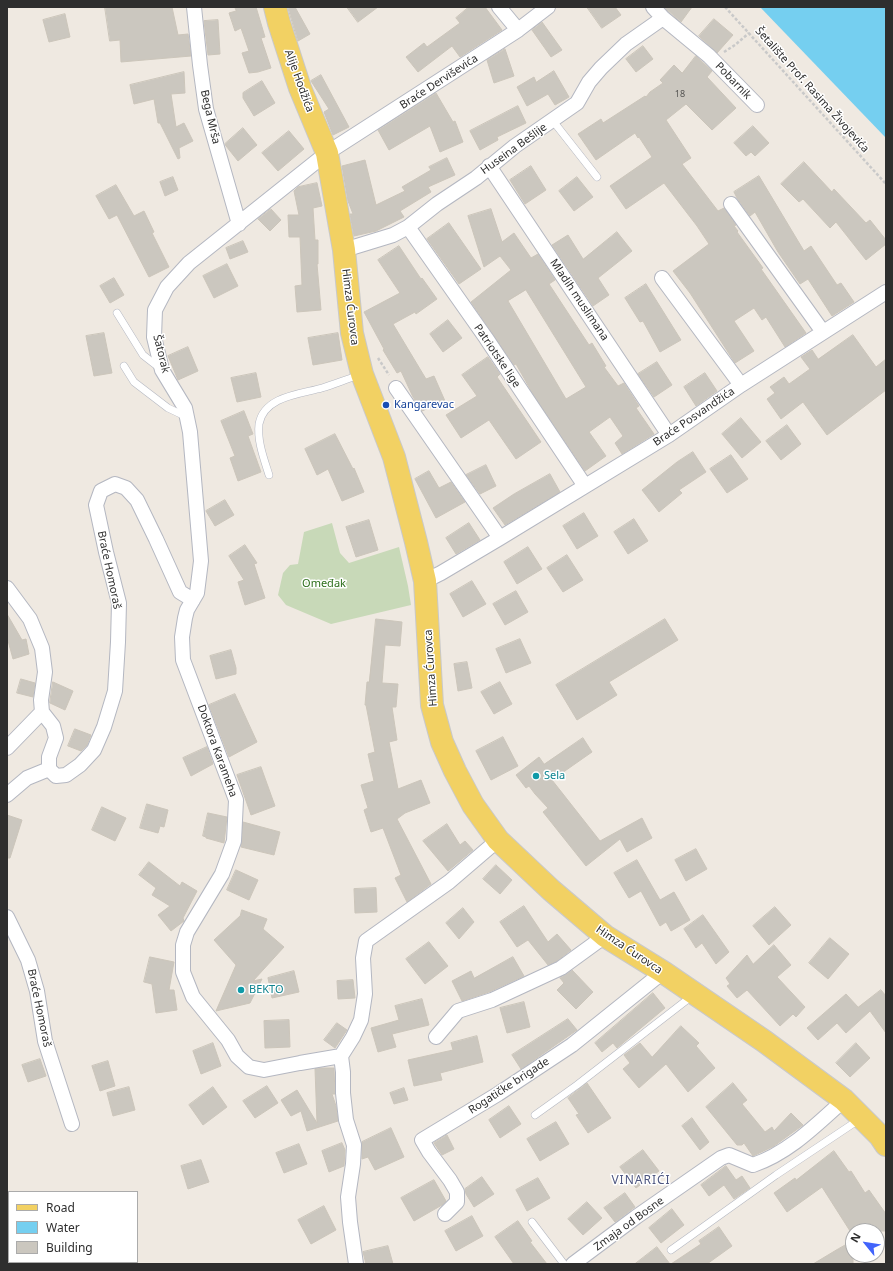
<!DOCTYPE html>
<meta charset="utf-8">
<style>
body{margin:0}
#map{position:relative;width:893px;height:1271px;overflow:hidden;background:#efe9e1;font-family:"Noto Sans",sans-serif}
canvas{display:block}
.frame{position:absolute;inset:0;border:8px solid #2e2e2e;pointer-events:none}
.legend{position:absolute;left:8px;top:1191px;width:130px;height:72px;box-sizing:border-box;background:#fff;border:1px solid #ababab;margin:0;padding:5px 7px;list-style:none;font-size:12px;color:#2e2e2e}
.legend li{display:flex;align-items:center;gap:8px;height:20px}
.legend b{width:20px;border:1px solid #ababab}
.north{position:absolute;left:845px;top:1223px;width:40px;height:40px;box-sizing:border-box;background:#fff;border:1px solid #ababab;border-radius:50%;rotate:300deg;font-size:11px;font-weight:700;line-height:16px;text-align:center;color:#2e2e2e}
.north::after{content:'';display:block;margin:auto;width:14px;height:18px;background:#4264fb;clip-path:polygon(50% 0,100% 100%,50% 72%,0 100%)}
</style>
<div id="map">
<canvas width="893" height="1271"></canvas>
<div class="frame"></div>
<ul class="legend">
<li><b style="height:5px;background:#f2d163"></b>Road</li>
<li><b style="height:11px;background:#75cff0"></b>Water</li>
<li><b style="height:11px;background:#cbc7bf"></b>Building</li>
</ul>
<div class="north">N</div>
</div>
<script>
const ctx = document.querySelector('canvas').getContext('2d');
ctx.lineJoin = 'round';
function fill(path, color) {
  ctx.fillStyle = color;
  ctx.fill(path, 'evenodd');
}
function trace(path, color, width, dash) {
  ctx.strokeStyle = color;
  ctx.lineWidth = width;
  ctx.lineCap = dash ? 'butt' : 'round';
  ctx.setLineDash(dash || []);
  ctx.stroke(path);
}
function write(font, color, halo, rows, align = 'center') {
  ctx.font = font + ' "Noto Sans",sans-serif';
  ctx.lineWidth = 3;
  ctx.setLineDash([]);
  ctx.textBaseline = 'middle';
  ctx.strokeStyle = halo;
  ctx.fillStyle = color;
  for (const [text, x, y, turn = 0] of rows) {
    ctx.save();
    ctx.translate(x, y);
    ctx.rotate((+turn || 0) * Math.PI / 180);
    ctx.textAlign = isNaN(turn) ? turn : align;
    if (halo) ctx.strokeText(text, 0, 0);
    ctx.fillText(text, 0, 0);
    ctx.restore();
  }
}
fill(new Path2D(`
 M332,523L340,553L349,563L399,547L408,586L411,605L331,624L286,605L278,595L283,573L290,565L298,564L304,532Z`), '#c8d9b8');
fill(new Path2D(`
 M760,7H886V138Z`), '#75cff0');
const building = new Path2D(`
 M105,7H172L178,35L188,34L191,56L121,62L120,40L110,41Z
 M235,7H256L265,37L261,38L271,68L258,72L249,73L242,53L249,51L241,28L235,31L229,13L236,11Z
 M288,7H295L310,34L298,41Z
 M347,7H378L358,22Z
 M469,7H485L502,30L460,57L452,46L418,72L406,57L424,43L427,47L460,23L456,18Z
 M587,7H615L621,15L602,28Z
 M664,7H692L681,22Z
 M65,14L70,37L49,42L43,20Z
 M714,19L733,35L717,53L699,36Z
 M218,20L220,54L208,55L204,21Z
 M542,22L562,50L551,57L532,30Z
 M643,46L653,59L636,72L626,59Z
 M505,49L514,76L494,83L487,60Z
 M696,56L712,71L707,77L736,108L712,130L686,104L666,120L691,158L682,164L718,211L724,208L736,225L734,226L738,231L737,232L763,268L761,269L806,333L785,347L766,317L762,320L754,308L734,321L754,351L735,363L690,293L673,271L709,244L697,226L664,183L626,209L610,186L652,157L639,137L638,138L635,133L596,160L578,134L601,119L603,123L645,96L646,97L650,92L663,83L660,80L674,65L682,73Z
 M554,71L569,97L555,105L548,94L527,106L517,87L534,77L536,82Z
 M184,72L185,93L171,94L176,127L184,123L193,141L179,148L180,158L178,159L160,123H158L154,99L134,104L130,85Z
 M321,75L349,127L333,135L324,112L329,109L311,81Z
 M262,81L275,103L254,116L243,98V93Z
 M436,93L453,122L455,121L463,142L440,152L430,126L389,150L378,130Z
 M518,106L526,123L497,137L498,140L480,150L470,131Z
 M753,126L769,143L755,156L751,152L746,156L734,143Z
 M243,128L257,145L238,161L226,146L225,144Z
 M289,131L304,149L278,171L262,153Z
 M447,158L455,175L428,187L431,192L400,211L404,217L376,231L354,236L350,214H353L348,201L342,166L365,160L376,205L405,191L402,187L431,170L429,167Z
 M804,162L832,192L834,189L866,223L870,220L886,240V244L866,260L836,222L830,228L803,199L799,202L781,184Z
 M531,166L546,190L525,204L510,180Z
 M759,176L804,251L811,246L837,285L841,283L854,302L832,316L808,279L800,284L778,252L755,212L750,216L737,198L734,192Z
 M173,177L178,190L165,196L160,182Z
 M577,177L593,197L574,211L559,191Z
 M317,183L322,206L313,208L315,240H318V264H317L321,310L297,312L295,286L302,285L300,237H289L288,215H299L294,191L298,187Z
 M116,185L134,216L144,211L154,232L152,233L169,267L149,277L117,215L109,219L96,196Z
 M271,209L281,220L270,231L258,219Z
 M491,209L502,242L514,233L531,258L538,254L555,280L549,284L589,345L592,343L606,366L604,367L618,386L624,383L639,406L636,408L654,434L622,454L615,443L623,436L610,417L589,432L606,456L585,471L533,394L516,364L514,365L471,302L511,270L500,256L484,267L468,216ZM526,290L586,387L566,399L508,301Z
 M449,223L481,269L459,284L427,239Z
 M617,232L632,251L598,278L609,295L593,306L552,245L568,235L583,259Z
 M243,241L248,252L230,259L226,248Z
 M399,246L421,279L422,278L437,299L416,314L415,312L393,324L426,379L434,376L445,401L422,411L413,397L401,371L397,373L383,350L384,349L364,312L400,293L378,260Z
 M227,264L238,286L214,298L203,276Z
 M114,278L124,295L110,303L100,286Z
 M646,284L681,340L660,352L643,321L640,322L625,298Z
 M448,320L462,338L443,352L430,334Z
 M104,333L112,373L94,376L86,336Z
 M338,333L342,360L313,365L308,338Z
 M853,335L876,367L886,359V390L827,435L803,402L781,419L767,399L775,393L770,387L784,377L789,384L810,369L801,357L812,350L818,359Z
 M188,347L198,371L178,380L168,356Z
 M488,357L500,374L497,377L541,442L516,459L489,420L461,438L446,415L477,396L462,375Z
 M657,362L672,385L654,397L638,374Z
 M256,373L261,397L237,402L231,378Z
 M705,373L717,391L696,406L684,387Z
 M244,411L253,434L248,436L261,472L238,481L230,458L235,456L221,421Z
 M741,418L761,442L742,458L722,434Z
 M787,425L801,444L781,460L766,441Z
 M335,434L353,469L354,468L364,492L342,501L328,469L317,475L305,449Z
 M693,452L706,472L679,490L682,493L659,512L642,490L677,462Z
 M731,455L748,479L727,493L710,469Z
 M486,465L496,486L480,494L466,475Z
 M429,471L439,488L451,482L465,502L436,518L415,479Z
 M550,474L560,492L505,525L493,508L514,494Z
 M225,500L234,515L215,526L206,511Z
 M584,513L598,536L577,549L563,526Z
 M634,519L648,541L628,554L614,532Z
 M369,520L378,550L356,557L346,527Z
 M469,523L480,540L456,554L446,538Z
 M245,545L257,563L254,564L265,598L245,605L238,582L244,580L229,556Z
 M528,547L542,569L517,584L504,562Z
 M567,555L583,580L563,592L547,568Z
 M472,581L486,604L463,617L450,594Z
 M516,591L528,612L505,625L493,604Z
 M7,614L22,640L26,639L29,654L13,659L7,637Z
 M376,619L402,622L400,646L385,645L382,683L398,684L396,707H392L397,740L389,742L398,789L421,780L430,803L405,813L397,819L431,884L407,902L395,878L401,875L383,828L371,832L364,810L368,808L361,785L374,781L368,754L375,752L366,705H365L367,682H369Z
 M665,619L678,640L609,682L617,695L577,720L556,685Z
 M520,639L531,663L506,673L496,649Z
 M231,650L236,668V674L216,679L210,656Z
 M467,662L472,688L458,691L454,664Z
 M21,679L35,683L33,697L17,693Z
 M53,682L73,691L65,710L50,703Z
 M500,682L512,704L494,714L481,692Z
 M235,694L257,742L229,757L209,705Z
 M75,729L91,735L87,745L81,751L68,746Z
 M503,737L518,766L491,780L476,751Z
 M583,738L592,752L552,780L600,841L642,818L652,838L627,852L620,839L586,866L543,812L548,808L535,794L529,786L526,788L516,775L539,757L544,764Z
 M207,747L213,764L191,776L183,758Z
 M261,767L275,806L251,815L237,775Z
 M147,804L168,810L164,827L160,826L158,833L140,828Z
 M102,807L126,818L115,841L92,830Z
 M208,813L227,817L224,843L206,838V837L203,836Z
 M7,815L22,820L10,858H7Z
 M243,822L280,832L274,855L241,847L242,841Z
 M447,824L460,845L465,841L473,850L448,871L423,841Z
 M696,849L707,869L686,881L675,860Z
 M637,860L660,900L674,892L690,920L671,931L666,922L660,926L641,891L629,898L614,873Z
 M149,862L180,886L182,882L197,891L183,918L184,921L171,931L158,915L170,906L152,895L156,888L139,875Z
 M496,865L512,880L500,894L483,879Z
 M236,870L258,880L249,900L227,890Z
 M376,888L377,912L355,913L354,889Z
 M524,906L548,942L557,934L571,950L557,961L548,965L528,940L517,947L500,922Z
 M775,907L791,925L769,945L753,926Z
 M463,908L474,922L459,939L446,923Z
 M242,910L267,919L263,929L284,947L253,981L262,979L250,1003L216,1011L236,965L214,940L240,916Z
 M703,915L729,952L716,964L702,943L696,948L684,929Z
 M830,938L849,954L828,979L809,963Z
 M429,942L448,966L425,984L406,959Z
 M774,945L791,965L777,977L805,1007L796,1017L793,1014L780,1026L747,990L737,998L727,986L730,984L726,978L747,955L753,964Z
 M150,957L174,962L169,990H174L177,1010L156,1013L152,984L144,982Z
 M513,957L524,976L489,992L462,1001L452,981L471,971L474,978Z
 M572,970L593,992L576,1009L557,990L564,983L560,978Z
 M294,971L299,992L272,998L268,978Z
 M353,980L355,998L338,999L337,981Z
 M881,990L886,996V1033L870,1011L846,1033L837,1023L818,1040L807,1028L846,994L858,1007Z
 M653,993L665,1008L617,1048L613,1043L602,1052L595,1043Z
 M422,999L429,1025L392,1034L396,1047L378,1052L371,1028L399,1020L395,1006Z
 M524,1002L530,1027L507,1033L500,1008Z
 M568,1019L577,1030L521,1069L512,1055Z
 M289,1020L290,1047L265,1048L264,1021Z
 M337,1023L347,1030L335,1048L324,1040Z
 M681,1026L699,1043L696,1046L715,1068L688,1092L666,1064L639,1088L623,1069L630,1063L624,1055L640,1043L652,1057Z
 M477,1036L483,1062L440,1073L442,1080L414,1086L408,1060L453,1050L451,1043Z
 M213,1043L221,1066L201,1074L193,1051Z
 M856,1043L870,1058L850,1077L836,1063Z
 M40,1059L46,1076L28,1082L22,1065Z
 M108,1061L115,1086L100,1091L92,1066Z
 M319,1068H334L335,1094H332L336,1106L338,1121L307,1131L301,1111L291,1116L281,1100L297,1090L317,1123L315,1069Z
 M587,1083L611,1118L588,1133L576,1115L579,1114L568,1098Z
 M733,1083L747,1100L742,1104L765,1132L772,1127L774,1131L791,1113L803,1125L774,1146L753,1156L744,1143L742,1145H737L706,1107Z
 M267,1086L278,1103L255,1118L243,1101Z
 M129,1087L135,1110L113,1116L107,1093Z
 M213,1087L227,1107L203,1125L189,1105Z
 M404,1088L408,1100L394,1104L390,1093Z
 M509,1106L521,1124L500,1138L489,1120Z
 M692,1118L709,1142L700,1150L682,1126Z
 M556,1122L569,1144L540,1161L527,1139Z
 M391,1128L404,1157L375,1170L368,1157L362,1159V1142Z
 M447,1135L454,1149L442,1155L434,1143Z
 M342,1143L345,1150L344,1166L329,1172L322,1151Z
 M299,1144L307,1164L284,1173L276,1153Z
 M643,1150L659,1171L636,1188L620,1167Z
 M834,1151L849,1172L851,1171L865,1193L869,1190L886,1214V1231H850L822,1187L787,1212L774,1193L795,1178L796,1180Z
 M201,1160L209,1182L188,1189L181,1166Z
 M726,1166L736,1180L742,1176L750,1188L734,1199L724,1185L709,1196L701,1185Z
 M482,1177L494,1194L474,1207L466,1194L465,1189Z
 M538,1178L550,1198L527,1211L516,1190Z
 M434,1180L446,1201L442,1205L414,1221L401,1198Z
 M625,1193L635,1207L615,1222L604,1208Z
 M587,1202L602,1218L583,1235L568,1219Z
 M324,1206L336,1230L311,1244L298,1220Z
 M672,1209L684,1225L661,1243L649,1228Z
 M472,1216L483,1236L456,1251L445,1231Z
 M518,1221L532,1241L530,1242L547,1264H514L495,1237Z
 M719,1227L732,1246L707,1264H671L701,1244L699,1241Z
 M853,1241V1264H813L838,1249Z
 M388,1246L393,1264H366L363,1252Z
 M657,1247L670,1264H635Z`);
fill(building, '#cbc7bf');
trace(building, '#cbc5ba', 1);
const service = new Path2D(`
 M553,121L597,177
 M117,313L143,355L161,369
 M124,366L134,382L168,408L187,417
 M269,475C264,459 257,441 259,424C264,396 301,394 322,388C335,384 347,379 360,375
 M535,1115L577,1085L692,996
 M532,1222L564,1264
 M671,1250L776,1175L860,1119`);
const minor = new Path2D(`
 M194,7L200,65L206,109L239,224
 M499,7L518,30
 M653,7L663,18L709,56L757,105
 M489,166L669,435
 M731,204L823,332
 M408,227L486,338L585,486
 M344,250L393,235L408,227L437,204L476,178L515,146L577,103L589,82L601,68L626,44L663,18
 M662,278L741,385
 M396,388L500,538
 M425,581L441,573L500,538L669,435L741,385L886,292
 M7,588L30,619L42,648L45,672L41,700L42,712
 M7,748L42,712L53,726L56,738L49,757V769L56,776L66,775L80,765L94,750L104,727L115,691L118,642L119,603L106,552L96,505L101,491L115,484L126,488L137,500L156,539L180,592L193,600
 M7,795L27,778L49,769
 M498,840L449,882L366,941L363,958L365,994L361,1020L353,1037L341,1056L300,1063L264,1070L249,1067L237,1056L228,1040L193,997L183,972V945L187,932L222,874L234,841L236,800L183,660L182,637L185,618L187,610L197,593L201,561L190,432L185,408L162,370L154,337L155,310L167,287L189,263L327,153L518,30L548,7
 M7,917L28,960L37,991L45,1041L72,1124
 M436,1037L458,1011L492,1000L561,968L605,936
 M341,1056L343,1072V1093L346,1120L354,1145L353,1164L348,1197L350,1222L356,1264
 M445,1214L457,1202V1192L450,1180L429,1152L422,1140L498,1094L572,1045L663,972
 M573,1264L636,1217L721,1158L729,1155L753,1165C789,1153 817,1124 844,1100`);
const primary = new Path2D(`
 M275,7L279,23L300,88L327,153L344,250L352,333L362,374L394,457L416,542L425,581L432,705L442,742L455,771L473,805L498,840L551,890L605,936L663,972L764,1041L844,1100L880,1136L886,1145`);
trace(service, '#b4b7c1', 8);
trace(minor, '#b4b7c1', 16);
trace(primary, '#c9c9c9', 24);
trace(new Path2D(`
 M725,7L886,184
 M724,52L735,45L749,33
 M378,358L389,375`), '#c9c9c9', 2.5, [3, 2]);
trace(service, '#fff', 7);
trace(minor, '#fff', 14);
trace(primary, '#f2d163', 22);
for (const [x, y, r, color] of [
 [386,405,4,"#1a4fb4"],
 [536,776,4,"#0f9aa8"],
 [241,990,4,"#0f9aa8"]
]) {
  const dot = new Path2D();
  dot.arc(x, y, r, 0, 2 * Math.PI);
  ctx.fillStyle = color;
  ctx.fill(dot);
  trace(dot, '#fff', 1.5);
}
write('9px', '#555452', null, [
 ["18",680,94]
]);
write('11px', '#2e2e2e', '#fff', [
 ["Alije Hodžića",299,81,70],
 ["Pobarnik",733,81,46],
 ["Braće Derviševića",439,82,-33],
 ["Šetalište Prof. Rasima Živojevića",812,90,48],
 ["Bega Mrša",210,117,77],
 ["Huseina Bešlije",514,149,-36],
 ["Mladih muslimana",579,300,56],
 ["Himza Ćurovca",350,307,83],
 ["Šatorak",161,354,76],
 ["Patriotske lige",497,356,56],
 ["Braće Posvandžića",694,417,-34],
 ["Braće Homoraš",109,570,78],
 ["Himza Ćurovca",431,668,-94],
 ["Doktora Karameha",217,751,70],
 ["Himza Ćurovca",629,950,34],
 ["Braće Homoraš",39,1008,78],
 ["Rogatičke brigade",509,1086,-33],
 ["Zmaja od Bosne",629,1224,-36]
]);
write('11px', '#164399', '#fff', [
 ["Kangarevac",394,405]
], 'left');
write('11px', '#2c6e1b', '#fff', [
 ["Omeđak",324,584]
]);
write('11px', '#0d838f', '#fff', [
 ["Sela",544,776],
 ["BEKTO",249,990]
], 'left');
ctx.letterSpacing = '1px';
write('12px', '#4d5680', '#fff', [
 ["VINARIĆI",641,1181]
]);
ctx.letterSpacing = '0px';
</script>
